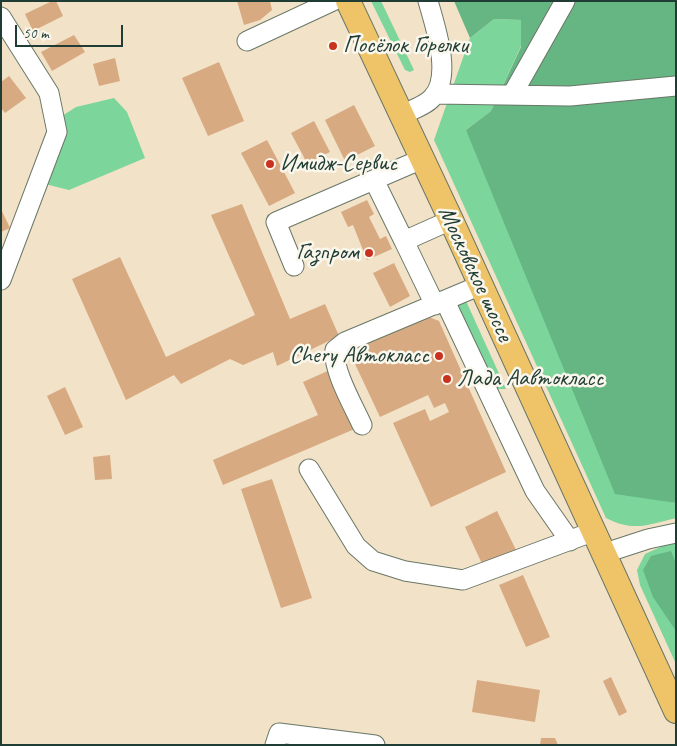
<!DOCTYPE html>
<meta charset="utf-8">
<style>
body{margin:0}
#map{position:relative;width:677px;height:746px;overflow:hidden;background:#f2e2c7;font-family:Caveat,sans-serif}
canvas{display:block}
.frame{position:absolute;inset:0;border:2px solid #1f3d34;pointer-events:none}
.scale{position:absolute;left:15px;top:25px;width:108px;height:22px;box-sizing:border-box;border:2px solid #1f3d34;border-top:0;padding-left:6px;font-size:15px;line-height:18px;white-space:nowrap;color:#1f3d34;-webkit-text-stroke:4px #fbf7ec;paint-order:stroke}
</style>
<div id="map">
<canvas width="677" height="746"></canvas>
<div class="frame"></div>
<div class="scale">50 m</div>
</div>
<script>
const ctx = document.querySelector('canvas').getContext('2d');
ctx.lineJoin = 'round';
function fill(path, color) {
  ctx.fillStyle = color;
  ctx.fill(path, 'evenodd');
}
function trace(path, color, width, dash) {
  ctx.strokeStyle = color;
  ctx.lineWidth = width;
  ctx.lineCap = dash ? 'butt' : 'round';
  ctx.setLineDash(dash || []);
  ctx.stroke(path);
}
function write(font, color, halo, rows, align = 'center') {
  ctx.font = font + ' Caveat,sans-serif';
  ctx.lineWidth = 5;
  ctx.setLineDash([]);
  ctx.textBaseline = 'middle';
  ctx.strokeStyle = halo;
  ctx.fillStyle = color;
  for (const [text, x, y, turn = 0] of rows) {
    ctx.save();
    ctx.translate(x, y);
    ctx.rotate((+turn || 0) * Math.PI / 180);
    ctx.textAlign = isNaN(turn) ? turn : align;
    if (halo) ctx.strokeText(text, 0, 0);
    ctx.fillText(text, 0, 0);
    ctx.restore();
  }
}
fill(new Path2D(`
 M371,1H381L414,70L410,72L405,70Z
 M494,19L521,20V46L491,111L466,130L665,501L676,503V518C648,525 633,532 606,518L434,140L470,38Z
 M114,98L127,112L145,158L69,190L45,184L62,116L76,107Z
 M466,301L506,389H495L457,307V302Z
 M667,544H676V664L640,585L637,570L645,554Z`), '#7cd59b');
fill(new Path2D(`
 M454,1H676V503L615,494L466,130L491,111L521,47V20L494,19L470,38Z
 M671,551L676,564V631L653,597L643,570L651,556Z`), '#65b683');
fill(new Path2D(`
 M52,1H56L63,16L33,31L25,14Z
 M237,1H270L272,10L260,20L244,25Z
 M74,35L85,52L52,71L41,52Z
 M115,58L120,81L99,86L93,64Z
 M219,62L244,121L208,136L182,78Z
 M9,76L26,98L5,113L1,108V82Z
 M354,105L375,146L345,161L325,120Z
 M314,121L330,152L307,163L291,133Z
 M267,140L295,193L269,206L241,153Z
 M367,200L374,214L369,217L380,239L386,236L392,249L367,260L353,225L348,227L341,212Z
 M242,204L290,319L325,304L339,336L277,366L273,352L243,365L230,359L181,384L174,375L126,400L72,279L120,257L166,357L255,315L211,215Z
 M1,209L10,228L1,232Z
 M394,263L410,296L390,307L373,273Z
 M424,315L439,321L506,472L431,507L393,423L425,409L430,421L449,412L445,403L434,408L428,395L380,417L347,347Z
 M332,369L357,428L223,485L213,460L318,415L303,382Z
 M65,387L83,427L65,435L47,396Z
 M110,455L112,479L95,480L93,457Z
 M272,479L312,598L281,608L241,489Z
 M497,511L516,550L483,566L465,527Z
 M523,575L550,637L526,647L499,585Z
 M611,677L627,712L619,716L603,681Z
 M477,680L540,690L535,722L472,712Z
 M541,738H555L558,745H540Z`), '#d7aa82');
const minor = new Path2D(`
 M1,17L49,93L57,132L1,280
 M247,41L333,1
 M436,94L570,96L676,86
 M512,95L565,1
 M401,115C411,110 425,106 432,98C453,77 435,26 428,1
 M374,180L404,241L451,220
 M404,241L435,305
 M294,266L276,222L422,159
 M445,301L535,491L570,541
 M362,425C354,407 332,369 335,350L345,342L481,285
 M309,469L356,546L373,561L405,571L463,580L592,532
 M602,554L648,539L676,533
 M275,745L279,733L375,745`);
const major = new Path2D(`
 M348,1L451,220L676,711`);
trace(minor, '#697767', 21);
trace(major, '#697767', 26);
trace(minor, '#fff', 19);
trace(major, '#efc469', 24);
for (const [x, y, r, color] of [
 [333,46,5,"#c8321e"],
 [270,164,5,"#c8321e"],
 [369,253,5,"#c8321e"],
 [439,356,5,"#c8321e"],
 [447,379,5,"#c8321e"]
]) {
  const dot = new Path2D();
  dot.arc(x, y, r, 0, 2 * Math.PI);
  ctx.fillStyle = color;
  ctx.fill(dot);
  trace(dot, '#fbf7ec', 2);
}
write('24px', '#1f3d34', '#fbf7ec', [
 ["Посёлок Горелки",343,46],
 ["Имидж-Сервис",280,164],
 ["Газпром",359,253,"right"],
 ["Chery Автокласс",429,356,"right"],
 ["Лада Аавтокласс",457,379]
], 'left');
write('24px', '#1f3d34', '#fbf7ec', [
 ["Московское шоссе",475,274,65]
]);
</script>
